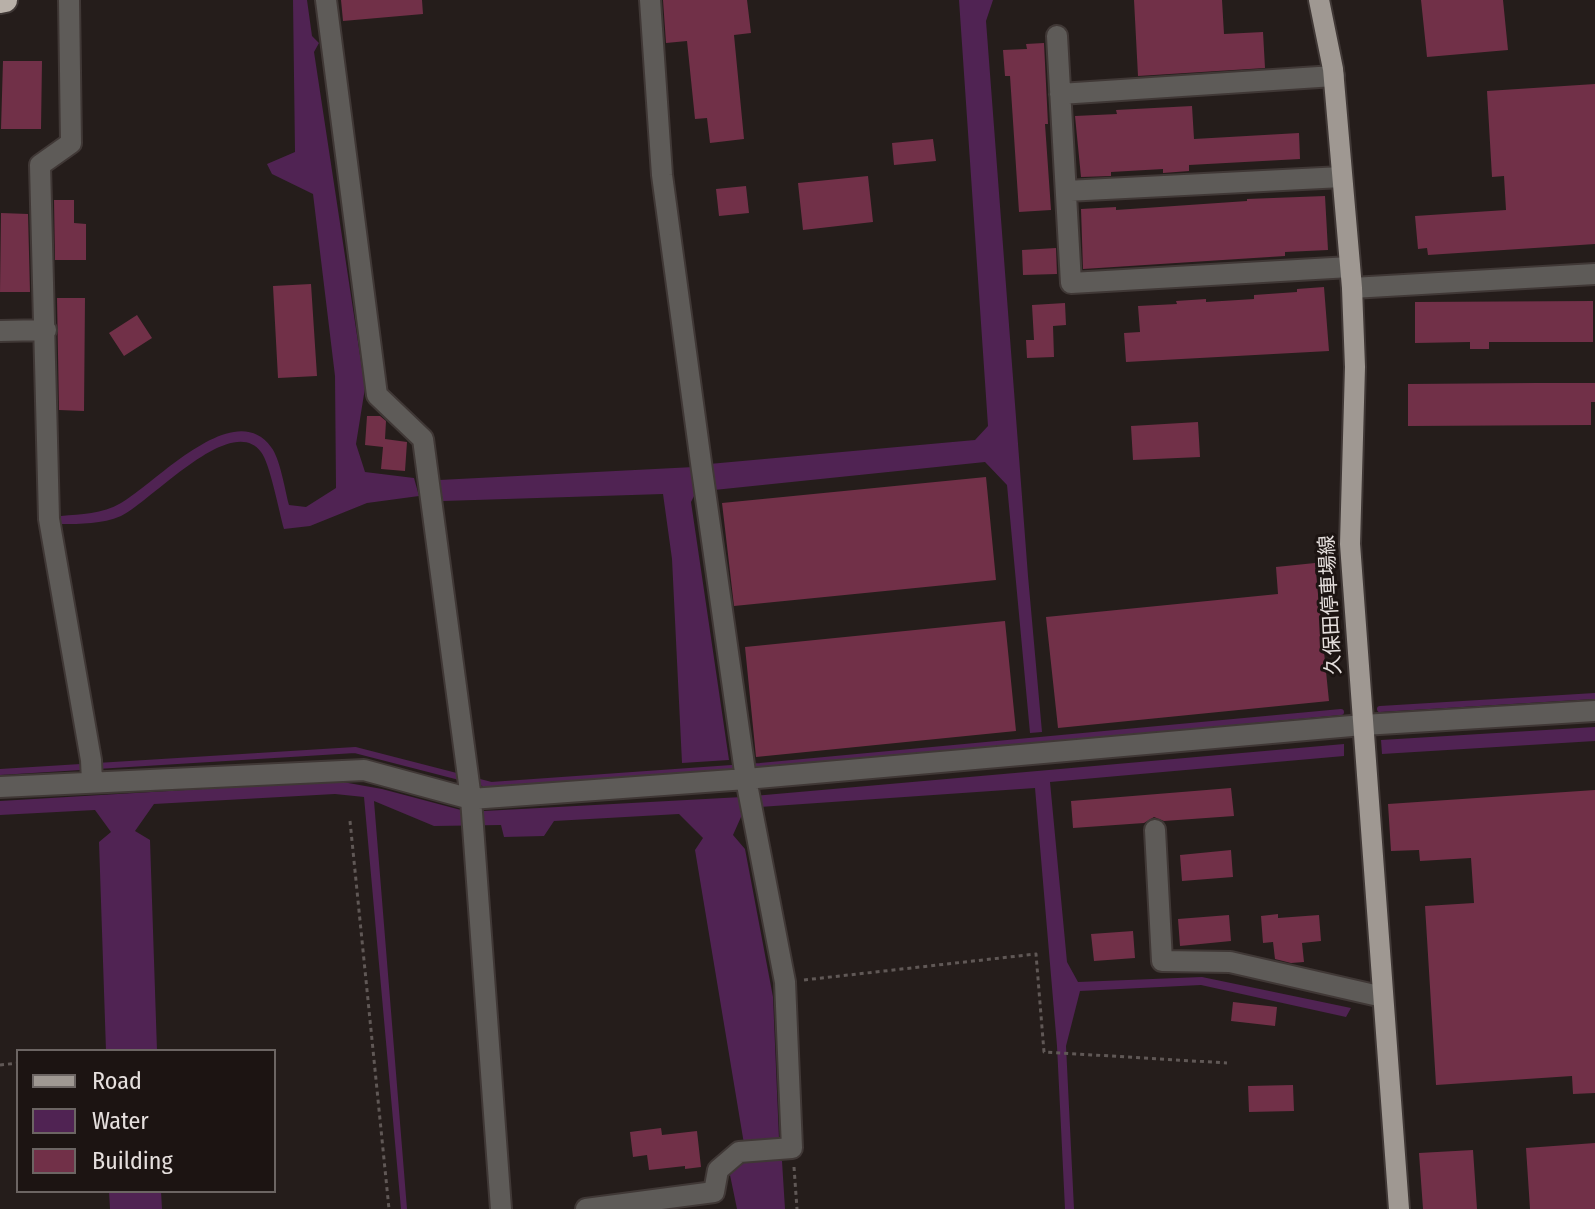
<!DOCTYPE html>
<meta charset="utf-8">
<style>
body{margin:0}
#map{position:relative;width:1595px;height:1209px;overflow:hidden;background:#251d1b;font-family:"Fira Sans Condensed",sans-serif}
canvas{display:block}
.legend{position:absolute;left:16px;top:1049px;width:260px;height:144px;box-sizing:border-box;background:#1c1412;border:2px solid #6c6563;margin:0;padding:10px 14px;list-style:none;font-size:24px;color:#e5dfdd}
.legend li{display:flex;align-items:center;gap:16px;height:40px}
.legend b{width:40px;border:2px solid #6c6563}
</style>
<div id="map">
<canvas width="1595" height="1209"></canvas>
<ul class="legend">
<li><b style="height:10px;background:#9f9892"></b>Road</li>
<li><b style="height:22px;background:#502353"></b>Water</li>
<li><b style="height:22px;background:#713048"></b>Building</li>
</ul>
</div>
<script>
const ctx = document.querySelector('canvas').getContext('2d');
ctx.lineJoin = 'round';
function fill(path, color) {
  ctx.fillStyle = color;
  ctx.fill(path, 'evenodd');
}
function trace(path, color, width, dash) {
  ctx.strokeStyle = color;
  ctx.lineWidth = width;
  ctx.lineCap = dash ? 'butt' : 'round';
  ctx.setLineDash(dash || []);
  ctx.stroke(path);
}
function write(font, color, halo, rows, align = 'center') {
  ctx.font = font + ' "Fira Sans Condensed","Noto Sans JP",sans-serif';
  ctx.lineWidth = 6;
  ctx.setLineDash([]);
  ctx.textBaseline = 'middle';
  ctx.strokeStyle = halo;
  ctx.fillStyle = color;
  for (const [text, x, y, turn = 0] of rows) {
    ctx.save();
    ctx.translate(x, y);
    ctx.rotate((+turn || 0) * Math.PI / 180);
    ctx.textAlign = isNaN(turn) ? turn : align;
    if (halo) ctx.strokeText(text, 0, 0);
    ctx.fillText(text, 0, 0);
    ctx.restore();
  }
}
fill(new Path2D(`
 M293,0H307L312,36L319,43L314,52L365,388L356,444L365,472L414,478L419,496L367,503L310,526L284,529C279,512 270,463 261,452C231,412 151,502 121,516C102,524 81,524 61,524V516C81,514 102,514 121,503C155,484 234,396 271,447C280,458 285,490 289,505L306,507L336,488L335,376L313,194L272,174L267,164L295,152Z
 M959,0H993L986,21L1028,576L1042,732L1030,733L1007,485L985,462L714,490L709,464L975,440L988,426Z
 M694,467L697,490L691,502L729,760L682,763L672,559L663,494L443,501L439,480Z
 M1595,727V741L1382,754L1381,740Z
 M1344,744V756L1050,782L1067,962L1078,982L1202,977L1351,1008L1346,1017L1201,985L1080,991L1066,1046L1074,1209H1065L1057,1046L1035,788L745,808L733,835L745,849L773,997L779,1139L767,1159L782,1161L785,1209H737L730,1175L745,1160L744,1144L695,850L703,838L679,814L554,821L544,836L504,837L501,825L434,826L374,801L407,1209H401L364,797L335,794L154,804L135,831L150,840L157,1051H106L99,842L111,832L95,810L0,815V801L337,781L382,789L461,810L463,819H483L484,811L742,797Z
 M109,1191H161L162,1209H110Z`), '#502353');
trace(new Path2D(`
 M1380,709L1595,696
 M0,772L355,750L491,785L760,766L1341,712`), '#502353', 6);
fill(new Path2D(`
 M341,0H422L423,14L343,21Z
 M663,0H747L751,33L734,35L744,139L710,143L707,118L695,119L687,41L666,43Z
 M1134,0H1222L1224,34L1263,32L1265,68L1138,76Z
 M1421,0H1503L1508,50L1427,57Z
 M1044,43L1048,124H1045L1051,210L1019,212L1010,76H1005L1003,50L1027,49L1026,44Z
 M3,61H42L41,129H1Z
 M1595,84V244L1428,255L1427,248L1418,249L1415,216L1506,210L1504,176L1492,177L1487,91Z
 M1192,106L1194,139L1299,133L1300,159L1189,165V171L1163,173V169L1111,172V176L1081,177L1075,116L1117,114L1116,110Z
 M933,139L936,161L894,165L892,143Z
 M868,176L873,222L803,230L798,183Z
 M746,186L749,213L719,216L716,189Z
 M1325,196L1328,250L1285,252V256L1083,269L1081,209L1116,207V210L1247,201V199Z
 M54,200H74V223L86,224V260H55Z
 M1,213L28,214L30,292H0Z
 M1056,248L1057,274L1023,275L1022,250Z
 M311,284L317,376L278,378L273,286Z
 M1324,287L1329,351L1126,362L1124,333L1140,332L1138,306L1177,304L1176,301L1206,299V302L1254,299V295L1297,292V289Z
 M57,298H85L84,411L59,410Z
 M1593,301V342H1489V349H1470V342L1415,343V302Z
 M1065,303L1066,325L1053,326L1054,357L1027,358L1026,340H1034L1032,305Z
 M137,315L152,338L124,356L109,333Z
 M1534,383H1595V402H1591V425L1408,426V384Z
 M367,416H380L386,421L385,439L407,442L405,471L381,469L383,447L365,445Z
 M1198,422L1200,457L1133,460L1131,426Z
 M986,477L996,580L734,606L722,503Z
 M1315,563L1329,701L1058,728L1046,617L1278,594L1276,567Z
 M1005,621L1016,731L756,757L745,647Z
 M1231,788L1234,816L1164,821L1154,817L1144,823L1073,828L1071,801Z
 M1595,790V1093L1573,1094L1572,1076L1436,1085L1425,906L1474,903L1471,858L1420,861L1419,850L1391,851L1388,804Z
 M1231,850L1233,877L1182,881L1180,855Z
 M1278,914V918L1319,915L1321,941L1302,943L1304,962L1291,963L1275,959L1273,942L1263,943L1261,916Z
 M1229,915L1231,941L1180,946L1178,919Z
 M1133,931L1135,958L1094,961L1091,934Z
 M1233,1002L1277,1007L1275,1026L1231,1021Z
 M1293,1085L1294,1111L1249,1112L1248,1086Z
 M661,1128L662,1135L697,1131L701,1167L685,1169V1166L649,1170L647,1155L633,1157L630,1132Z
 M1595,1143V1209H1530L1526,1148Z
 M1473,1150L1477,1209H1423L1419,1153Z`), '#713048');
const minor = new Path2D(`
 M69,0L71,143L40,165L49,519L91,760L92,782
 M326,0L377,395L423,439L471,799L501,1209
 M1057,36L1071,283L1350,267
 M1060,94L1334,76
 M1066,191L1342,177
 M1352,288L1595,274
 M0,331L46,330
 M0,787L364,770L471,799L746,779L1363,725L1595,711
 M1155,830L1162,961L1230,962L1383,997
 M586,1209L714,1192L718,1170L739,1152L792,1148L785,982L746,779L702,470L662,175L650,0`);
const major = new Path2D(`
 M1319,0L1333,69L1352,288L1355,367L1350,544L1399,1209`);
const highway = new Path2D(`
 M0,1L5,0`);
trace(minor, '#403836', 24);
trace(major, '#403836', 24);
trace(highway, '#403836', 28);
trace(new Path2D(`
 M350,821L389,1209
 M804,980L1036,954L1044,1052L1227,1063
 M0,1065L18,1063
 M794,1167L797,1209`), '#605856', 3, [4, 4]);
trace(minor, '#5e5b58', 20);
trace(major, '#9f9892', 20);
trace(highway, '#b8b0a8', 24);
write('20px', '#e5dfdd', '#1c1412', [
 ["久保田停車場線",1331,605,-93]
]);
</script>
